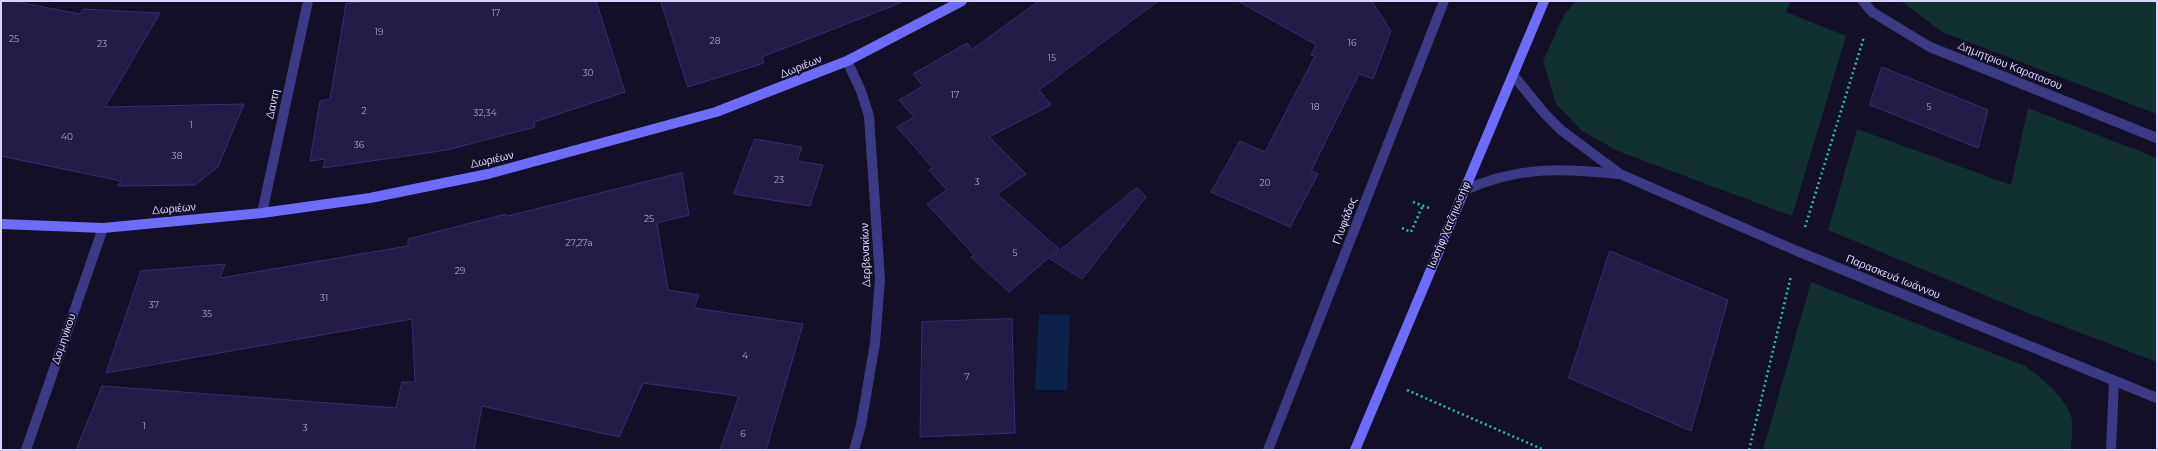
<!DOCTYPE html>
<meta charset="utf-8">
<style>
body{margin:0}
#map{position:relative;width:2158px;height:451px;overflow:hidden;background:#130f26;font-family:Montserrat,sans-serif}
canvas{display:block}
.frame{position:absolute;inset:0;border:2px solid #d9d4ff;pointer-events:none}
</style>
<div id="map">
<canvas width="2158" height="451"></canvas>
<div class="frame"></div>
</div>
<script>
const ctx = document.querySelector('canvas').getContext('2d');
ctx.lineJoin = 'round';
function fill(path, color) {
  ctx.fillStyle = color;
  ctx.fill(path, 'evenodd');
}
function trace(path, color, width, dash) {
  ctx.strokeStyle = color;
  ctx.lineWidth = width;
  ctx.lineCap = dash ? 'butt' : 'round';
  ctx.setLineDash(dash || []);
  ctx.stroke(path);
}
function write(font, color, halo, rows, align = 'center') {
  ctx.font = font + ' Montserrat,sans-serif';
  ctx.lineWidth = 3.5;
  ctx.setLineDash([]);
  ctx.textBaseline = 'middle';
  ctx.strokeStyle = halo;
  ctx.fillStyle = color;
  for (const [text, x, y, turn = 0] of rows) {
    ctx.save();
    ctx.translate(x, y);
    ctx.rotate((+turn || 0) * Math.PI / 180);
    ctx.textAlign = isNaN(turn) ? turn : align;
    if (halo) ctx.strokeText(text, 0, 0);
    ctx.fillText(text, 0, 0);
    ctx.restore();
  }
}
fill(new Path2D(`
 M1576,1H1791L1786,12L1846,36L1792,216L1618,151L1582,131L1556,104L1543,61L1564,15Z
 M1901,1H2157V114L1942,32Z
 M2028,108L2157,158V362L2023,311L1828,230L1857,129L2011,185Z
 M1811,282L2025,366C2041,377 2065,397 2071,416C2074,425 2071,440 2071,450H1763Z`), '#12302f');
fill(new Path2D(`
 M1039,314L1070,315L1067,390H1035Z`), '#0c2248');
const building = new Path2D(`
 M1,1H12L80,14L83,9L160,13L105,107L244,104L218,167L195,185L118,186L121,181L1,156Z
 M365,1H596L625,92L534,122L535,127L447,150L323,168L325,159L310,161L320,101L330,99L346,4Z
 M661,1H900V3L762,57L764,63L688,87Z
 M1039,1H1158L1039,90L1051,105L989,137L1026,174L997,194L1059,249L1009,292L971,257L974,255L927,204L947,190L929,170L933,168L897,127L914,117L899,100L923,86L913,74L967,43L972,49Z
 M1238,1H1372L1391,31L1373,79L1359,74L1311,171L1318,174L1290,227L1211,192L1240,141L1265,152L1315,56L1311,55L1316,45Z
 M1882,67L1988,110L1978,148L1870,105Z
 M755,139L802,147L797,161L823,165L810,206L734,194Z
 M682,173L689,215L657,223L668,290L699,295L694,308L803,324L766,450H720L739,396L643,383L619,437L482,406L474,450H76L102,386L396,408L402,382H415L412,319L106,373L141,271L225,264L220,278L408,246V239L506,214V216Z
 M1137,188L1146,197L1082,279L1050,259Z
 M1610,251L1728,300L1691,431L1569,378Z
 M1012,319L1015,433L920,437L922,322Z`);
fill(building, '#241b47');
trace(building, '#3b2d73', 1);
trace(new Path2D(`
 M1413,202L1429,208
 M1805,227L1864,37
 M1402,228L1411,232L1423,205
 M1407,390L1544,450
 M1749,450L1791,276`), '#2fb8b0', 2.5, [2, 3]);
trace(new Path2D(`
 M1863,1L1872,12L1930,47L2157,138
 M847,61L861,91L869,116L880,279L875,343L861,425L854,450
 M1513,75L1545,114L1561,130L1620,174L1797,251L2157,398
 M1463,191C1517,166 1561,168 1618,174
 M262,213L308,1
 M26,450L103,228
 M1268,450L1444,1
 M2111,450L2114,381`), '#3d3a85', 10);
trace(new Path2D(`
 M1,224L103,228L262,213L370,198L488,174L716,112L847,61L962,1
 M1355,450L1544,1`), '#6f6bff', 10);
write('9px', '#aca6d1', null, [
 ["17",496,13],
 ["19",379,32],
 ["25",14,39],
 ["28",715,41],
 ["16",1352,43],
 ["23",102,44],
 ["15",1052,58],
 ["30",588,73],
 ["17",955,95],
 ["18",1315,107],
 ["5",1929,107],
 ["2",364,111],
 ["32,34",485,113],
 ["1",191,125],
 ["40",67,137],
 ["36",359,145],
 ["38",177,156],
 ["23",779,180],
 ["3",977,182],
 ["20",1265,183],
 ["25",649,219],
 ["27,27a",579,243],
 ["5",1015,253],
 ["29",460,271],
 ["31",324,298],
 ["37",154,305],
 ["35",207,314],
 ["4",745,356],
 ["7",967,377],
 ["1",144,426],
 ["3",305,428],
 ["6",743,434]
]);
write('11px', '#d9d4ff', '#130f26', [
 ["Δημητριου Καρατασου",2010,66,22],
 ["Δωριέων",801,67,-22],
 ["Δαντη",273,104,-78],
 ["Δωριέων",492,160,-13],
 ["Δωριέων",174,209,-5],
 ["Γλυφάδος",1345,221,-69],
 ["Ιωσήφ Χατζηιωσήφ",1449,225,-67],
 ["Δερβενακίων",866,255,-92],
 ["Παρασκευά Ιωάννου",1893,277,22],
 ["Δομηνίκου",64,339,-71]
]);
</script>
